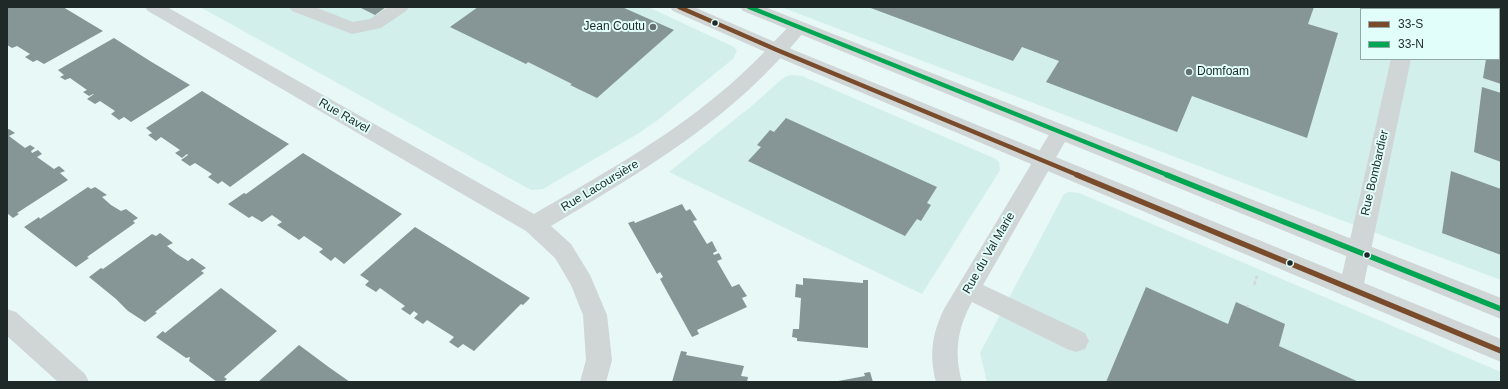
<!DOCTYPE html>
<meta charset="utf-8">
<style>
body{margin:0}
#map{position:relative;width:1508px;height:389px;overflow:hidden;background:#e7f8f6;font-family:Helvetica,sans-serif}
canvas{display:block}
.frame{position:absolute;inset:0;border:8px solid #1e2928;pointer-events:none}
.legend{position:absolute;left:1360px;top:8px;width:140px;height:52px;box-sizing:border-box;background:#e1fefb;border:1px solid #93a9a7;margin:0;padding:5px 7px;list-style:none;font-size:12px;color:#1e2928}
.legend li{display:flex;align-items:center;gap:8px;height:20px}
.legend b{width:20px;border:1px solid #93a9a7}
</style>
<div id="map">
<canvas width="1508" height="389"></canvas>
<div class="frame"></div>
<ul class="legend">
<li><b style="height:5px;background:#7a4b2a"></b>33-S</li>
<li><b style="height:5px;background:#00a651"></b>33-N</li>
</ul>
</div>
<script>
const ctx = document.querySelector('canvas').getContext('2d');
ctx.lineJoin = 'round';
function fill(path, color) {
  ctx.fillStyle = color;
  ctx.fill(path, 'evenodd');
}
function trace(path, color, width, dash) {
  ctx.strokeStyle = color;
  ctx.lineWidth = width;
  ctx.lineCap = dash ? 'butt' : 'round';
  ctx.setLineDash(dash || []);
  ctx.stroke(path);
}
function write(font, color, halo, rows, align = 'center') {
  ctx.font = font + ' Helvetica,sans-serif';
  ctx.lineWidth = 4;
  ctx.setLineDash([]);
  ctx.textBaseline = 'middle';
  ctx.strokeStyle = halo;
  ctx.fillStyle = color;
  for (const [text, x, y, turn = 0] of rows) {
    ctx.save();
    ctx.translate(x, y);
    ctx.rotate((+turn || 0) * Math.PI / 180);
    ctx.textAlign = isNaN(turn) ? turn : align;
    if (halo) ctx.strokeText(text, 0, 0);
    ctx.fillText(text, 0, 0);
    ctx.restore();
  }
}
fill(new Path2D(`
 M200,7H648L732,46L737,50L734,58L707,80L659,119L639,133L543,189L531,190Z
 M781,7H1501V280L1333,217ZM1361,9H1499V59H1361Z
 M790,75L802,76L996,159L999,162L1000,170L922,294L669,172L754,104L783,78Z
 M1069,192L1079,193L1501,372V382H987L980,353L1064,194Z`), '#d2efec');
fill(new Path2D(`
 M7,7H63L103,31L44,64L37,60L33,62L25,57L30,54L17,46L12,48L7,45Z
 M359,7H386L375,15Z
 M478,7H622L674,30L597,98L570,85L572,84L528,62L526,64L450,27Z
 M868,7H1314L1308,24L1338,33L1307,138L1192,96L1177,132L1046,82L1059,61L1022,47L1013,61Z
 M1499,15L1501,16V44L1499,43Z
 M114,38L150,61L190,85L131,122L124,117L119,120L111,114L115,111L100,101L95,104L87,99L94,94H93L89,96L83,92L87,90L70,78L65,80L60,77L64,75L58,70Z
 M1499,50L1501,51V84L1483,78L1486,59H1499Z
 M1482,87L1501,93V162L1474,152Z
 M202,91L244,117L289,144L230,187L222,181L218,184L208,177L212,174L195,163L190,166L181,160L188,155L187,154L182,158L175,153L180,150L161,137L156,141L148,135L152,133L146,128Z
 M786,118L937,187L927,203L931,205L921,221L917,219L905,236L748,161L761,147L757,145L770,130L774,132Z
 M9,129L15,133L9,136L25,148L30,145L35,148L31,151L32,153L38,150L42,154L37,157L54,169L59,166L65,171L60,173L68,180L17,213L19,214L13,218L7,213V130Z
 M303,153L402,214L344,264L335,257L331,261L319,252L323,249L304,236L299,240L277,225L282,222L272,215L262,222L252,216L249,218L228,204L244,193L246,194Z
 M1451,171L1501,189V255L1442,233Z
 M88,187L91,189L95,187L107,195L102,197L111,205L121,211L126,209L138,218L133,221L135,223L87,257L89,258L76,267L24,227L39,217L40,219Z
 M682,204L686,211L690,209L697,220L693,221L707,244L712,241L717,251L713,253L714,255L719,253L722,259L717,261L732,287L739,284L747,296L742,298L747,307L697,330L699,334L692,337L660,279L663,277L660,272L657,274L628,223L634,221L635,223Z
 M415,227L530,298L523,305L521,304L474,351L463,344L458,348L449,342L454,337L427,320L423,324L414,318L418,314L414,311L410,315L401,309L405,306L380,288L376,292L365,285L369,281L360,275Z
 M160,233L173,243L167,246L177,254L188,261L192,258L206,268L201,271L204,273L155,312L157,313L145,322L128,311L116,299L89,277L101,268L103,269L152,234L156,236Z
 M803,278L863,283V280H868V348L797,341V338L792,337L793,329H799L801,298L795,297L796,284L803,285Z
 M1146,287L1228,324L1236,302L1285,324L1279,346L1359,382H1106Z
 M221,288L277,331L224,377L227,379L223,382H217L189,361L190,357L186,358L156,337L163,331L165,333Z
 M299,345L330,368L350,382H258Z
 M681,351L687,352L686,355L744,366L741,376L748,377L747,382H672Z
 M870,372L873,382H833L865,376L864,373Z`), '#869696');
trace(new Path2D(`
 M1254,285L1257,276
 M1247,307L1248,305`), '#d3d7d7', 2.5, [4.5, 2]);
fill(new Path2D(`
 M145,7H167L534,214C597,177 663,141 720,93C746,72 769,47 792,23L798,21L804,23L807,27C798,41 784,54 773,66C709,133 629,179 551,226L571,244L590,275L607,315L612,360L606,382H580L586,360L583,315L571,285L555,258L526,231L148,11Z
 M289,7H315L353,22L370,19L388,7H409L406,11L381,28L352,34L292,11Z
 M1405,7H1423L1422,9H1404Z
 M1391,59H1411L1363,288L1360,295L1351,298L1342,295L1339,288Z
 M1060,126L1067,128L1070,133L983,285L1085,333L1089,341L1085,349L1076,352L1067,349L972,302C957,329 954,353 962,382H936C929,355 932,334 944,309L1053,128Z
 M7,309L16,312L85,374L89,382H58L7,336Z`), '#d0d5d5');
fill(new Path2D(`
 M670,7H694L784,46L1501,339V362L770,54L673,11Z
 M740,7H765L1501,298V319L743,11Z`), '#d0d5d5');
trace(new Path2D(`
 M679,7L777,50L1080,176`), '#7a4b2a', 4.5);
trace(new Path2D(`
 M1077,175L1501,351`), '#7a4b2a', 5.5);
trace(new Path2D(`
 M749,7L1170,176`), '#00a651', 4.5);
trace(new Path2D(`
 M1167,175L1501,309`), '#00a651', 5.5);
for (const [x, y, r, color] of [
 [715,23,3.5,"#1e2928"],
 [653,27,4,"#647170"],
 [1189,72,4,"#647170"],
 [1367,255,3.5,"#1e2928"],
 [1290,263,3.5,"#1e2928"]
]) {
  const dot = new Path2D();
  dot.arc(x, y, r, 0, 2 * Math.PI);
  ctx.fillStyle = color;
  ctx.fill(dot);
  trace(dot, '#e1fefb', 1.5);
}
write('12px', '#1e2928', '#e1fefb', [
 ["Jean Coutu",645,27],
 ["Domfoam",1197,72,"left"]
], 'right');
write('12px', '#1e2928', '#e1fefb', [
 ["Rue Ravel",344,116,30],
 ["Rue Bombardier",1375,173,-77],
 ["Rue Lacoursière",600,186,-31],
 ["Rue du Val Marie",989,253,-60]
]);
</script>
